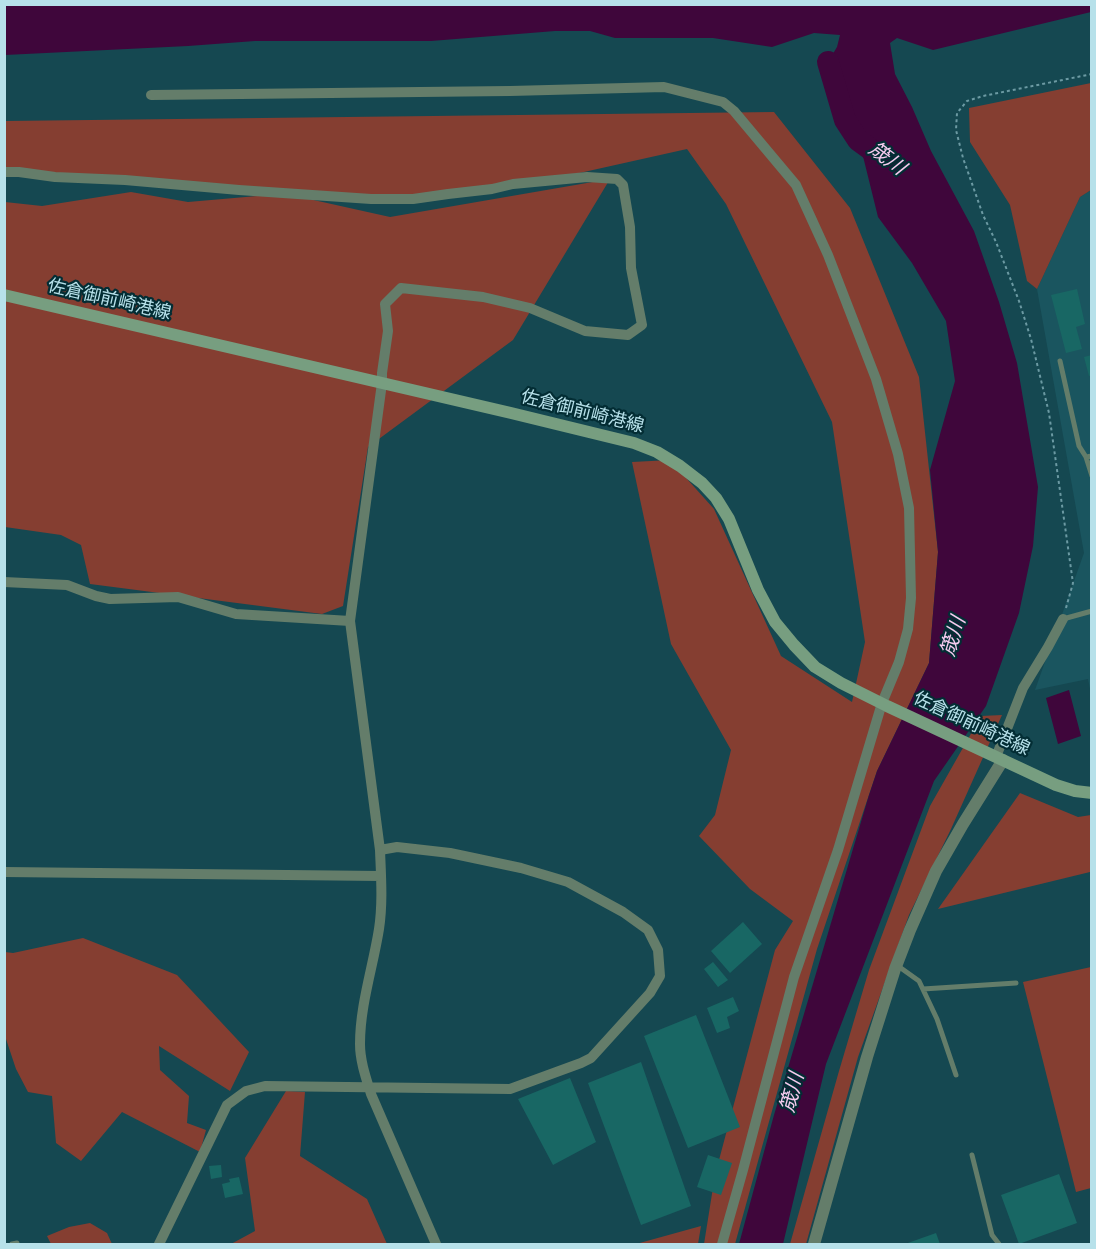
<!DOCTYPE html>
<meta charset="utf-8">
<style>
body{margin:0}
#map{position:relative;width:1096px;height:1249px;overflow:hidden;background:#154851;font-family:"Source Sans 3",sans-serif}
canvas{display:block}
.frame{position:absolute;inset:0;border:6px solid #b7e1ea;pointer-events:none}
</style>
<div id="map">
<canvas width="1096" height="1249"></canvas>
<div class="frame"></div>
</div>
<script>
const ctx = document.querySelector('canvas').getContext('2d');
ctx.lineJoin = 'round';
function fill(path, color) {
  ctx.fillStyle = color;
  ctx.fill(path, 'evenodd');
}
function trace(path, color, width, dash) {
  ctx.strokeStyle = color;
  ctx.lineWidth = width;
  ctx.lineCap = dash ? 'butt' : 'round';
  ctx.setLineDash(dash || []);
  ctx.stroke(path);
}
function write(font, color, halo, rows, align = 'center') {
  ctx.font = font + ' "Source Sans 3","Noto Sans JP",sans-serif';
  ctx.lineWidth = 4.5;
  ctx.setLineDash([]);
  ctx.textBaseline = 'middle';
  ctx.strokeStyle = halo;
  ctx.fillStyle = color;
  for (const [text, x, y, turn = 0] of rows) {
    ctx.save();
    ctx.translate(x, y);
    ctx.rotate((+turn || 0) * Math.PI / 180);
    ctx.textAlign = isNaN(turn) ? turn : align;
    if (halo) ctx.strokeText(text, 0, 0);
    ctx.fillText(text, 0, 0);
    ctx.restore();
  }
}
fill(new Path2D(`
 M1091,190V694L1088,679L1035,690L1084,553L1037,289L1080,197Z`), '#1a555f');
fill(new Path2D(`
 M1091,83V190L1080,197L1037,289L1027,281L1010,205L970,142L969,108Z
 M774,112L850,208L919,377L938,552L929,663L877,771L817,949L735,1244H704L715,1175L775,950L793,921L750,889L699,836L715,815L731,750L671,644L632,462L670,460L714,509L781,656L852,702L865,642L832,422L726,204L687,149L566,176L403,201L291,195L390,217L610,179L513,340L368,447L343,606L322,614L90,584L81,545L61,535L5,527V202L42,206L131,192L188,202L280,194L5,173V121Z
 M1002,715L951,829L909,915L858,1057L806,1244H790L839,1071L869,970L930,806L981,716Z
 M1020,793L1078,817L1091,815V875L1090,872L938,909Z
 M83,938L177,975L249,1052L230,1091L159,1046L160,1070L189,1096L187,1123L206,1130L200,1152L122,1112L81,1161L56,1143L52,1096L28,1092L16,1069L5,1036V952L13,953Z
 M1091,967V1188L1076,1192L1023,982Z
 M286,1091L305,1092L300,1156L367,1199L387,1244H231L255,1231L245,1158Z
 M90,1223L107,1233L112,1244H51L47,1236L69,1227Z
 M701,1226L698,1244H636Z`), '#853e31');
fill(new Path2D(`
 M4,5H1091V12L933,50L897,38L890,43L895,74L912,107L931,151L974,231L999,302L1017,363L1038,487L1033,546L1019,613L986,706L934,781L826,1064L783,1244H739L774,1115L869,795L877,771L929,663L938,552L930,470L955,381L946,321L912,263L878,217L859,140L845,120L828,62L837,47L840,35L814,33L772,47L713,38H615L590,31H555L431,41H255L188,46L5,55Z
 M1069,690L1081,736L1058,744L1046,698Z`), '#3f063b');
trace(new Path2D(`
 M828,62L845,120L858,140L884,159`), '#3f063b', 22);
fill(new Path2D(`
 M1077,289L1085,324L1076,327L1082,349L1066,353L1051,295Z
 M1092,355V375L1089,376L1084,357Z
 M743,922L762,944L730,973L711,951Z
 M713,962L728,980L718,987L704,969Z
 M733,997L739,1011L727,1017L730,1028L717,1033L707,1008Z
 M696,1015L740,1127L688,1148L644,1036Z
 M641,1062L691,1206L641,1225L588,1083Z
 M570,1078L596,1142L553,1165L518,1099Z
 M708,1155L732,1163L721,1195L697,1187Z
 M221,1165L222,1177L211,1179L209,1166Z
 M1059,1174L1077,1223L1019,1244L1001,1195Z
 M239,1177L243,1194L225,1198L222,1184L230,1182L229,1179Z
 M936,1233L940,1244H905Z`), '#186764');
trace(new Path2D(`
 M1066,608L1073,583L1049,413L1031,339L1019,301L996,242L983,215L963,158L956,130L957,113L967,101L983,96L1092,74`), '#6c9aa3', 2, [3, 3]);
trace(new Path2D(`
 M1060,361L1079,446L1086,457
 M1092,456L1086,457L1092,476
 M1063,619L1092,611
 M898,966L919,981L937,1019L956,1075
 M923,989L1016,983
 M972,1155L992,1235L999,1244
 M12,1244L17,1243`), '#647d6a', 5);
trace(new Path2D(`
 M151,95L510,91L664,87L723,102L734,111L796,185L828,255L876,379L898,454L909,508L911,598L908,629L899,662L882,703L838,850L794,977L743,1170L722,1244
 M4,172H19L55,177L125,180L239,190L371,199H413L448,194L492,189L513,184L587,177L617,179L623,185L630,227L631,268L642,325L628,335L585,331L530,308L483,297L401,288L385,304L388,331L382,373V383L350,621L380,850C381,876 383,903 379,929C373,967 360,1005 360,1044C360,1061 366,1078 371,1094L436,1244
 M4,582L67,585L96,596L110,599L178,597L236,614L350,621
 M996,757L1023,688L1048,647L1063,619
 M4,872L381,876
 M159,1244L227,1105L246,1091L265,1086L510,1089L581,1063L591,1058L650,993L660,976L658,950L648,930L623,912L568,882L521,868L450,853L397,847L380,850`), '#647d6a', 10);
trace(new Path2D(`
 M814,1244L867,1057L895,969L910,930L936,871L963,824L1003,760`), '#647d6a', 12);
trace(new Path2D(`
 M4,295L511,413L634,443L657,452L680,466L702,483L716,498L729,519L758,590L775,622L794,645L815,667L841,683L887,706L1056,785L1075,791L1092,793`), '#779e80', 12);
write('18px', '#b7e1ea', '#032d34', [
 ["佐倉御前崎港線",109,301,13],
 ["佐倉御前崎港線",582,413,14],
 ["佐倉御前崎港線",971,725,25]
]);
write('italic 20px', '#f6ccef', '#032d34', [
 ["筬川",886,160,37],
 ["筬川",955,637,-73],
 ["筬川",794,1093,-75]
]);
</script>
